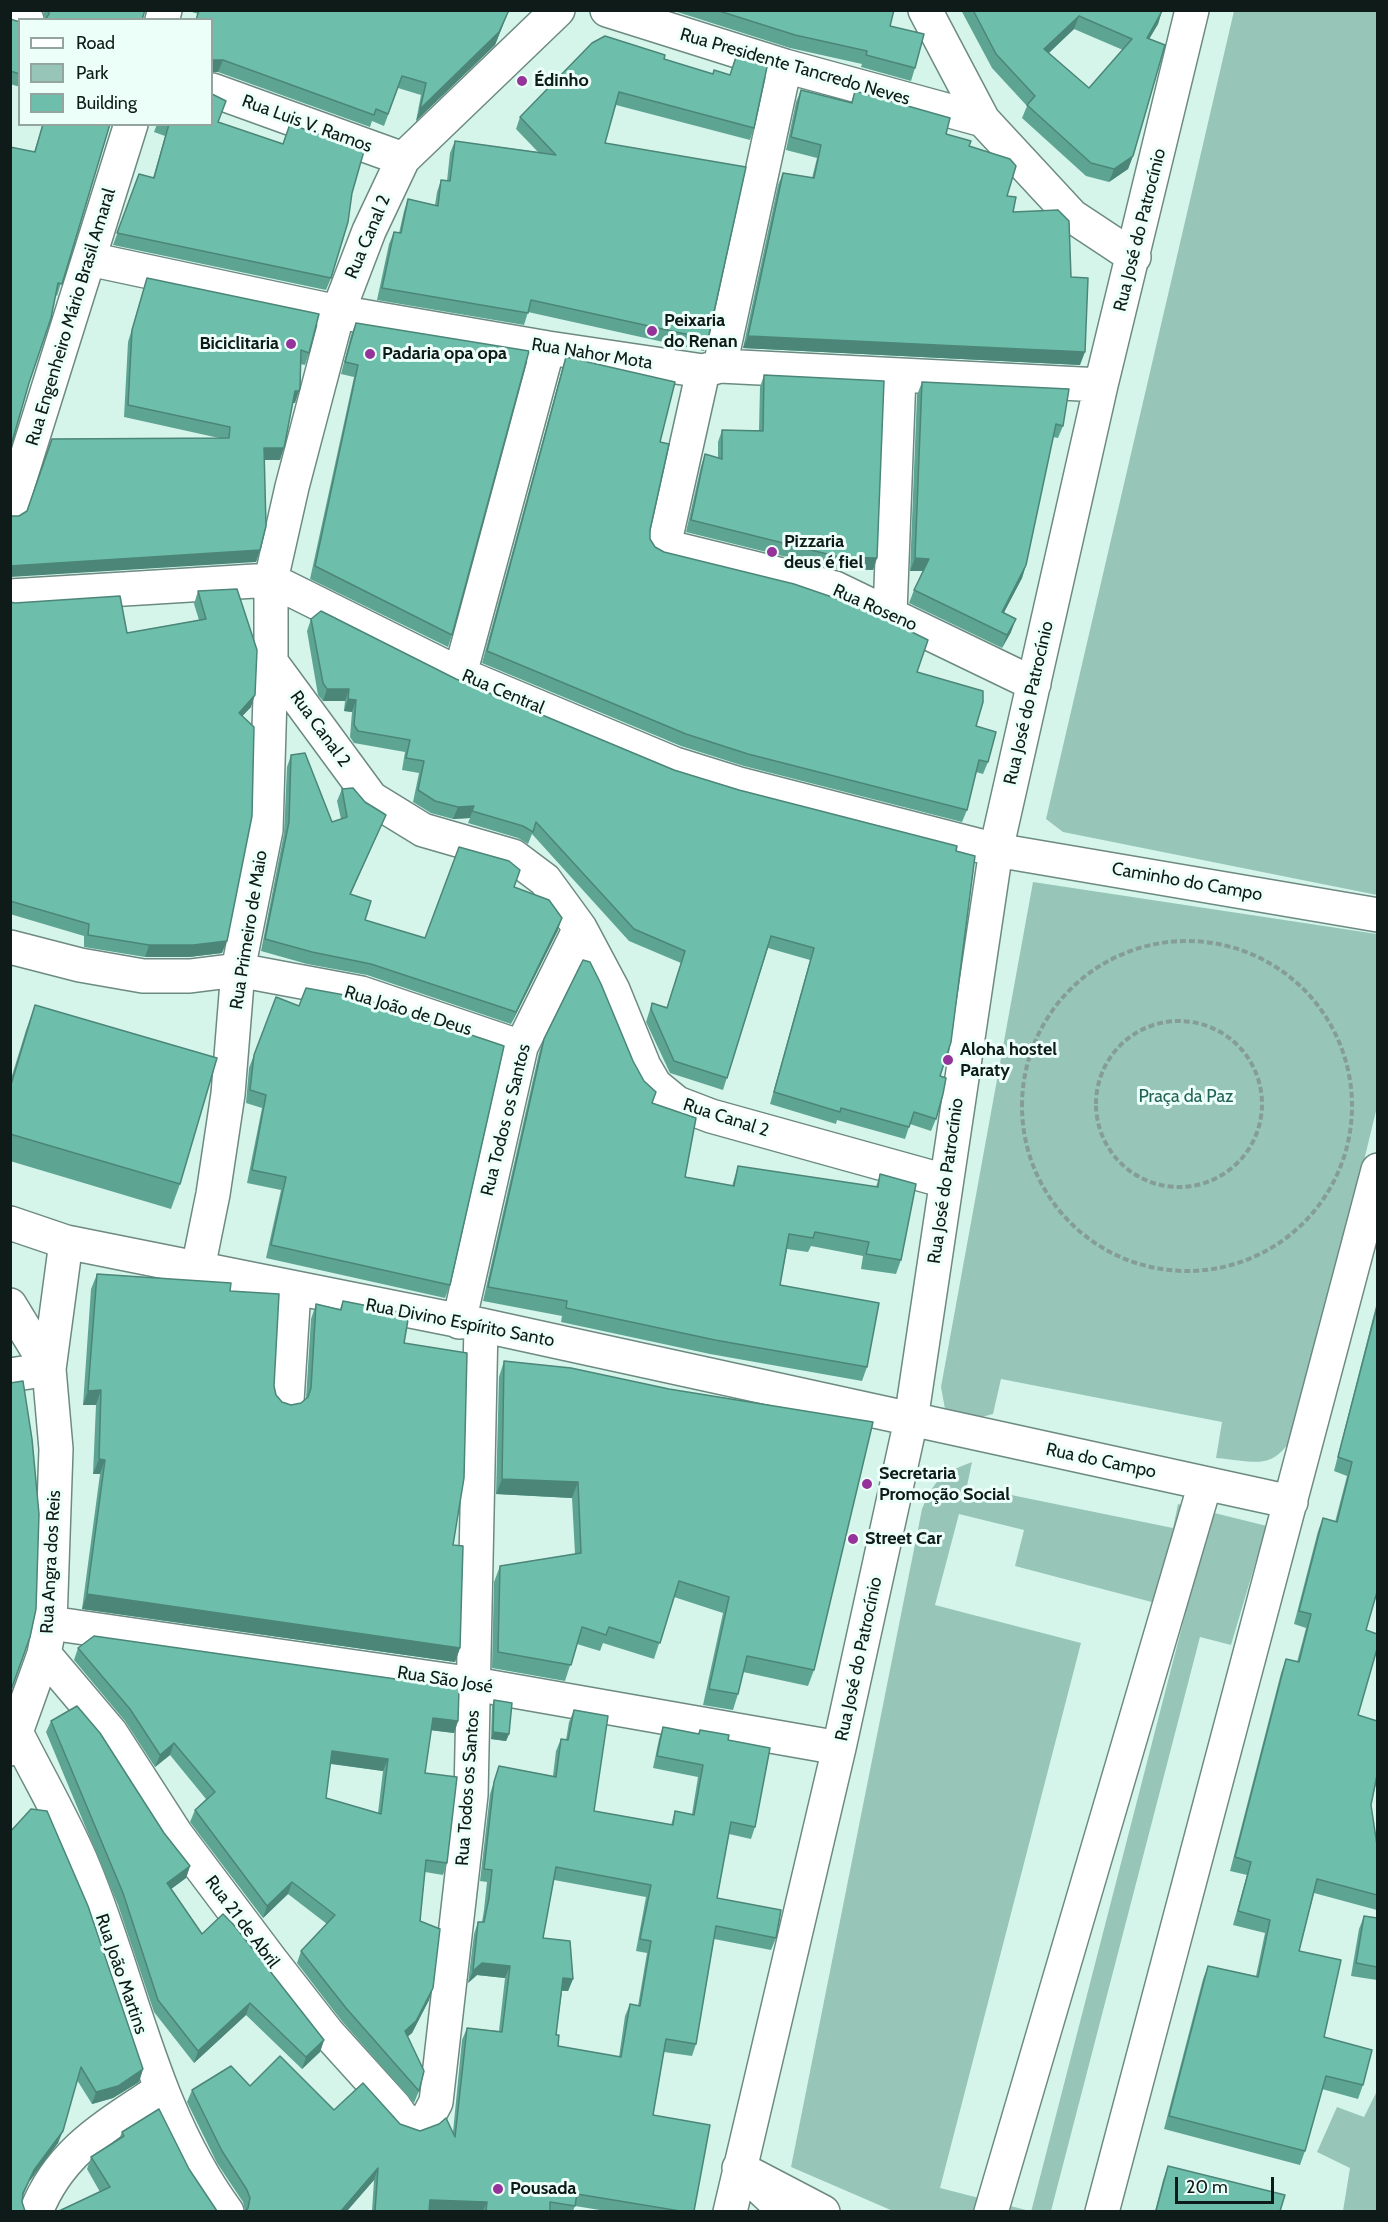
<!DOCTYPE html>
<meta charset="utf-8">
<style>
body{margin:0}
#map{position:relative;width:1388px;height:2222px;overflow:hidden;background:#d5f5eb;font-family:Cabin,sans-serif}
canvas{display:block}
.frame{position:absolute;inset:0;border:12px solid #0f1b18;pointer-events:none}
.legend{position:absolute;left:18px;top:18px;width:195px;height:108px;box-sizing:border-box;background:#ecfff9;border:2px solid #94a49f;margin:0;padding:8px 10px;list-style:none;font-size:18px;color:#0f1b18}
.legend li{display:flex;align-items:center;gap:12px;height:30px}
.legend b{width:30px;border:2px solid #94a49f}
.scale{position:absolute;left:1175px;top:2177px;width:99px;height:27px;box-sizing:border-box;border:3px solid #0f1b18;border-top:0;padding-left:8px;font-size:18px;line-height:21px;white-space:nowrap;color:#0f1b18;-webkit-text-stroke:4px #ecfff9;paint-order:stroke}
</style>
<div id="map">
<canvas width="1388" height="2222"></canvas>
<div class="frame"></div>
<ul class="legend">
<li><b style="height:8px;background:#fff"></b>Road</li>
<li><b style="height:16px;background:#97c6b9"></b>Park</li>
<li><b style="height:16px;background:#6dbfab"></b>Building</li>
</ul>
<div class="scale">20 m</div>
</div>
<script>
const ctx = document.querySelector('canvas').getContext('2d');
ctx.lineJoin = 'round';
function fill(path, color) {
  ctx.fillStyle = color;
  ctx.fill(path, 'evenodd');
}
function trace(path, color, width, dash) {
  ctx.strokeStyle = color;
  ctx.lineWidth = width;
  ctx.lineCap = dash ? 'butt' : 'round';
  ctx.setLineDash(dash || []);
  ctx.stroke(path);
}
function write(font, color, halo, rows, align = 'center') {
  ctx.font = font + ' Cabin,sans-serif';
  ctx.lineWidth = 6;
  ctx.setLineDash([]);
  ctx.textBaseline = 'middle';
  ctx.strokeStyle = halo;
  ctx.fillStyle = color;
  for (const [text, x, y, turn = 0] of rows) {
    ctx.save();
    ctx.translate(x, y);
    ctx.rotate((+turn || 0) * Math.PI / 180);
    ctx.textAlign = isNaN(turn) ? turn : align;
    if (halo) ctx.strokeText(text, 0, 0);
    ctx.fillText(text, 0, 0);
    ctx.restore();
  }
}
fill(new Path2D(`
 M1234,11H1377V895L1063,832L1046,819Z
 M1033,882L1377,934V1107L1299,1428C1272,1472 1262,1462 1216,1458L1222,1422L1001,1379L993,1414L970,1420L945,1409L941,1387Z
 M972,1462L967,1486L1173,1528L1178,1504L1267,1526L1270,1539L1258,1554L1231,1645L1200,1637L1051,2211L1031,2212L1186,1611L1015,1566L1024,1530L959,1514L935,1605L1081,1643L940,2188L1030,2211H893L791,2167L922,1509C936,1478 940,1474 972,1462Z
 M1377,2091V2211H1343L1350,2168L1317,2152L1337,2107L1364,2117Z`), '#97c6b9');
const minor = new Path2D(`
 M558,10L403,159L369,231L338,312L292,487L271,580V662L371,798L423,830L513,856L545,880L580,928L613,990L644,1066L655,1085L677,1103L711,1116L945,1181
 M607,10L785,66L983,120
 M925,10L983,120L1072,216L1134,257
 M10,13L27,20
 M162,20L165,10
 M212,90L403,159
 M89,259L338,312L548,348L703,371L720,366L1101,385
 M720,366L785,66
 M703,371L664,546L835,588L1034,684
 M10,510L131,124
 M10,596L271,580L460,674L675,764L739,784L996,850L1378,915
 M890,613L899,375
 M460,674L548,348
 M10,947L80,965L143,976H190L238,970L361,993L521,1047
 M10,1223L66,1242L481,1325L1291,1502
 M198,1268L213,1194L228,1094L238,970L266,830L271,662
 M10,1305L49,1369L56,1449L50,1623L44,1654L10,1749
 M459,1322L521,1047L580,928
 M10,1375L49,1369L66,1242
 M287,1401L294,1289
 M50,1623L474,1684L839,1748
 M44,1654L111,1733L176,1834L270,1959L327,2032L394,2106L403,2119L415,2124L427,2119L436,2102L471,1795L481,1325
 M17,1734C39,1778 65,1822 84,1868C132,1983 152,2110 227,2212
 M36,2212C60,2150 108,2125 160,2090
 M730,2212L839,1748L911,1420L996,850L1101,385L1192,10
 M786,2212L739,2168L823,2212
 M991,2212L1205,1484
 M1102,2212L1378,1170`);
trace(minor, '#6d8a82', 36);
trace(new Path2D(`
 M1022 1106a165 165 0 1 1 330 0a165 165 0 1 1-330 0Z
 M1096 1104a83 83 0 1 1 166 0a83 83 0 1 1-166 0Z`), '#859d96', 4, [6, 3]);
trace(minor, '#fff', 33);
fill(new Path2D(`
 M43,10H145L45,20Z
 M186,10H509L495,45L416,121L421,95L398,88L384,126L372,121L370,127L218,72L198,14Z
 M671,10H894L890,26L915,68L911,81L861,67L862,64L790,48Z
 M961,10L1162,11L1158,24L1149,39L1133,156L1128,169L1109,182L1086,176L1022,118L1027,106L992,68ZM1074,29L1123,50L1089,88L1049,53Z
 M10,19L20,22V87L10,84Z
 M736,57L754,128L750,140L616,105L605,143L708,339L704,351L528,312L524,325L377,300L389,244L394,232L399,233L404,211L408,199L435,205L437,192L441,180L447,181L450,153L455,141L538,152L516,129L520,117L664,59L713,74L730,75Z
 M801,90L851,103L855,91L946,134L969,146L1007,196L1013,212L1071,277L1080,365L743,348L778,185L783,173L812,178L817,158L786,150L796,102Z
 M218,122L352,193L331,278L326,290L113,245L139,174L153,178L165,136L154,132L157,124H212Z
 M43,124H110L57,296L56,295L34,152Z
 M147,278L309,353L305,365L300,364L295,403H292L280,460H264L260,550L256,562L19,516L219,438L124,417L128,342Z
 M356,323L452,635L448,647L310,579L354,377L341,374L351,335Z
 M566,357L660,442L650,530V539L655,547L664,552L917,672L976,726L988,762L983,774L976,772L967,810L962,822L744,766L681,746L482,663L562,369Z
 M764,375L877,558L873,570L835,569L686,532L701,466L705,454L718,458V442L722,430H759L760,387Z
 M922,382L1063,426L1058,438L1053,437L1026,565L1022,578L1004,612L1011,632L1002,648L909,603L914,590L923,571H910L917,395Z
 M198,591L251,707L242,716L222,953L189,957H145L84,947V936L10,914V602L127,633L199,620L194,604Z
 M311,619L674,770L739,790L956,851L940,1076L936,1119L931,1131L910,1124L905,1139L837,1120L836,1124L770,1104L810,960L768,948L723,1090L670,1073L646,1022L652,1003L667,1007L681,963L629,941L532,834L528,844L518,838L468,823L470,818L453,819L431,813L413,802L419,773L402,770L405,752L354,743L350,737L352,712L344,711L345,701H323L318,695L307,631Z
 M291,755L332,822L341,819L337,801L342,789L381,826L351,894L365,920L425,938L514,887L558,930L511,1024L367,975L307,964L261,951L284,833L287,767Z
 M276,997L450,1285L445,1298L266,1258L281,1190L247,1183L262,1108L246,1103L249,1068Z
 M35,1005L180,1184L171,1209L10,1161V1082L26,1030Z
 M544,1039L633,1061L685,1177L732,1186L738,1166L876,1187L880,1174L901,1260L896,1274L861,1269L863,1256L811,1246L808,1252L787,1249L780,1285L867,1367L862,1381L710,1354L561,1322L562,1316L483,1301L539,1053Z
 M97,1274L230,1291L274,1386L276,1395L282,1402L291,1405L301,1403L306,1399L311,1319L316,1304L340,1309L343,1301L404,1343L453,1545L460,1648L455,1662L82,1609L100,1474H93L96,1405H83L91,1289Z
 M1377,1302V1592L1366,1630L1358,1715L1377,1721V1785L1376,1784L1371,1805L1377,1845V1910L1314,1893L1299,1951L1324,2037L1363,2085L1358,2099L1322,2089L1305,2151L1300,2165L1164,2129L1203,1979L1208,1966L1256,1976L1265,1933L1233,1925L1247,1875L1230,1871L1281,1673L1286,1659L1297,1662L1306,1628L1294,1624L1318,1531L1323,1518L1335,1522L1347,1476L1334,1471Z
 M504,1361L814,1670L808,1686L743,1672L738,1694L733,1710L703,1705L723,1613L674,1597L654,1659L603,1643L600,1651L577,1644L565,1681L492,1668L494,1582L500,1566L575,1554L572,1498L496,1494L499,1377Z
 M78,1648L458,1721L454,1733L431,1730L425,1773L447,1863L443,1875L425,1872L420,1921L429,2000L412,2033L407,2037L419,2091L414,2103L341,2020L297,1963L301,1951L327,1924L288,1894L263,1918L190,1822L195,1810L206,1799L170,1755L155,1767L125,1721L74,1660ZM330,1764L383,1771L378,1813L326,1798Z
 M494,1700L509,1734L506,1741L491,1739L492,1706Z
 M574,1710L594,1811L671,1825L675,1811L692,1814L698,1777L653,1768L659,1739L663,1727L698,1734L700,1730L728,1740L755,1827L751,1839L729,1834L717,1898L776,1938L771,1950L714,1939L696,2044L692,2056L664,2052L653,2115L694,2211H606L575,2206L573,2211H372L374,2180L347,2211H245L243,2202L217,2163L187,2102L192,2090L250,2086L334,2110L400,2124L420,2131L453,2132L462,2040L467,2028L499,2031L505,1978L477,1975L468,1983L474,1934L478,1922H482L484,1910L487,1882L480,1881L490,1794L499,1766L553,1776L556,1751L561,1739L566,1740L569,1722ZM554,1880L646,1897L636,1951L647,1953L638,2006L630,2004L625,2016L619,2057L558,2046L556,2035L562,1991H568L573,1979L543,1938Z
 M51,1721L164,1833L190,1866L186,1878L171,1889L202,1934L324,2040L320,2052L302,2069L246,2015L194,2063L154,2012L118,1905L46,1732Z
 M10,1832L143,2069L139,2082L113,2098L92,2104L77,2080L58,2143L29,2182L23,2196L22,2202L10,2211Z
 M1364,1916L1377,1918V1980L1351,1976L1359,1929Z
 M122,2132L189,2169L216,2210L100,2192L87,2169L91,2157L119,2139Z
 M1168,2166L1280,2211H1155L1163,2180Z`), '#5ea493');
fill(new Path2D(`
 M509,10L495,45L416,121L420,109Z
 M1162,11L1158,24L1142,51L1147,38Z
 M1079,16L1074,29L1039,62L1044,49Z
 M212,60H223L218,72H212Z
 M1133,156L1128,169L1109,182L1114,169Z
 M748,336L1085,352L1080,365L743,348Z
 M295,391H299L295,403H290Z
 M264,448H284L280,460H260Z
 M260,550L256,562L10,577V566L13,565Z
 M839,557L877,558L873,570L835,569Z
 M915,558L929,559L925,571H910Z
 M1026,565L1022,578L998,624L1002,612Z
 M1016,619L1011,632L1002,648L1007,635Z
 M327,689H349L345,701H323Z
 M255,695L251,707L234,725L239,713Z
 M348,699L356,700L352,712L344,711Z
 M474,806L470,818L453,819L458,807Z
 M562,918L558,930L511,1024L516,1012Z
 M227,941L222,953L189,957H145L149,945Z
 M101,1390L96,1405H83L88,1391Z
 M99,1459L105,1460L100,1474H93Z
 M502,1479L578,1482L572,1498L496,1494Z
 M87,1594L460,1648L455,1662L82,1609Z
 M433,1718L458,1721L454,1733L429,1730Z
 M493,1732L509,1734L506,1741L491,1739Z
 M174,1743L170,1755L155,1767L160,1755Z
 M332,1751L388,1759L383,1771L327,1763Z
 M190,1866L186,1878L163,1895L167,1883Z
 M292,1882L288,1894L263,1918L267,1906Z
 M482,1963L510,1966L505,1978L477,1975L468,1983L473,1971Z
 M563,1978L573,1979L568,1991L559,1990Z
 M433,1988L429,2000L412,2033L400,2043L405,2031Z
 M250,2003L246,2015L194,2063L198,2051Z
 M324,2040L320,2052L302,2069L306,2057Z
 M143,2069L139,2082L113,2098L92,2104L96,2092Z
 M63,2131L58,2143L29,2182L19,2205L34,2170Z
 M378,2168L374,2180L347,2211H341Z
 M430,2200L487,2202L483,2211H426Z`), '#4c8678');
const building = new Path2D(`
 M49,10H145L142,20H45L49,14Z
 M199,10H509L499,32L420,109L426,83L402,76L388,114L376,109L374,115L223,60H212V20H196Z
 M716,10H894L890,26L924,34L915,68L866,55L867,51L795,35Z
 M973,10L1162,11L1147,38L1165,45L1133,156L1114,169L1091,163L1027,105L1035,96L996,54ZM1079,16L1132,39L1089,88L1044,49Z
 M10,19L20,22V74L10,71Z
 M605,36L665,55L664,59L713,74L714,70L730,75L736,57L767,67L754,128L619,92L605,143L746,167L708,339L531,300L528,313L382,288L394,232L401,233L408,199L438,206L441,180L450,181L455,141L556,155L520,117L592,43Z
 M801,90L852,103L855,91L950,118L946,134L971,141L969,146L1010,159L1016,166L1007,196L1016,197L1013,212L1058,210L1069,221L1071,277L1088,278L1085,352L748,336L783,173L814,178L821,145L791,137Z
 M212,94L226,101L218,122L283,144L290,124L364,151L352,193L348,222L331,278L117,233L139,174L154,178L169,124H212Z
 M43,124H110L62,284L58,283L51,318L29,383L10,449V147L35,152Z
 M147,278L319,314L309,353L301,350L300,388L299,391H295L284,448H264L266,526L260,550L10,566V516H19L27,511L52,439L229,438L230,427L128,405L132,330Z
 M356,323L529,351L452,635L315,566L358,365L345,362Z
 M566,357L675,382L660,442L669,444L650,530V539L655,547L664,552L794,584L861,607L928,640L917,672L983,691V702L976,726L996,732L988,762L979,760L967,810L748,754L686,734L487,651Z
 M764,375L884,381L877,558L839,557L691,520L705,454L722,459V430L763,431Z
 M922,382L1069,389L1063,426L1056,424L1026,565L1002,612L1016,619L1007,635L914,590L929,559L915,558Z
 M237,589L257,650L255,695L239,713L254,727L252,816L227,941L193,945H149L88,935L89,924L10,901V602L15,603L120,596L127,633L206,619L198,591Z
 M321,611L456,679L674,770L739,790L957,846L956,851L975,856L951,1042L940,1076L946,1078L943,1094L936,1119L914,1112L909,1127L841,1108L840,1112L774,1092L814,948L771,936L727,1078L674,1061L651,1009L652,1003L667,1008L685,951L634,929L536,822L533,832L523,826L472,811L474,806L458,807L435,801L418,790L424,761L406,758L410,740L358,731L354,725L356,700L348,699L349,689H327L323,683L311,619Z
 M305,753L332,822L347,817L342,789L353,788L365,802L386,815L350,894L371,901L365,920L425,938L459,847L509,861L520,870L514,887L549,900L562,918L516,1012L371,964L312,952L265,939L289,822L291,755Z
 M583,960L590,962L601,984L633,1061L644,1081L656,1092L652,1103L696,1118L685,1177L734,1186L738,1166L878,1187L880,1174L916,1184L901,1260L866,1254L869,1242L815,1232L813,1238L789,1234L780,1285L879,1303L867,1367L715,1340L566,1308L567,1301L488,1287L544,1039Z
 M306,988L361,998L504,1046L450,1285L271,1245L286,1177L252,1170L266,1095L250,1090L254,1055L276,997L299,1006Z
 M35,1005L217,1058L180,1184L10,1134V1088Z
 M97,1274L231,1283L230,1291L279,1294L274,1386L276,1395L282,1402L291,1405L301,1403L308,1397L311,1388L316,1304L341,1310L343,1301L409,1314L404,1343L467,1353L464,1478L453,1545L463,1546L460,1648L87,1594L105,1460L99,1459L101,1390L88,1391Z
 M1377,1307V1592L1366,1630L1377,1634V1649L1358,1715L1377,1721V1775L1371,1805L1377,1845V1895L1317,1879L1299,1951L1341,1960L1324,2037L1372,2050L1363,2085L1326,2076L1305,2151L1169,2116L1208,1966L1258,1977L1270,1920L1238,1911L1251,1862L1235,1857L1286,1659L1299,1662L1311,1614L1299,1611L1323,1518L1337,1522L1352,1462L1338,1457Z
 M504,1361L571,1368L669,1389L873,1422L814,1670L747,1656L738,1694L709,1689L729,1597L679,1581L660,1643L609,1627L606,1635L582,1627L571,1665L498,1652L500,1566L581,1553L578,1482L502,1479Z
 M23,1381L32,1439L39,1514L36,1609L30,1637L10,1693V1383Z
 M94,1636L459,1688L458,1721L433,1718L425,1773L457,1777L447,1863L426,1860L420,1921L440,1929L433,1988L416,2021L405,2031L424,2071L419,2091L346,2008L301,1951L335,1915L292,1882L267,1906L195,1810L215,1792L174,1743L160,1755L130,1709L78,1648ZM332,1751L388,1759L381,1814L326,1798Z
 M494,1700L512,1703L509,1734L493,1732Z
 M77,1706L100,1733L164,1833L190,1866L167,1883L202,1934L223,1914L233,1924L324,2040L306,2057L250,2003L198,2051L158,2000L123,1893L51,1721Z
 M574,1710L608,1716L594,1811L673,1825L675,1811L694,1815L703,1765L657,1756L663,1727L699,1734L700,1730L729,1735L728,1740L770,1748L755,1827L731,1822L717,1898L781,1910L776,1938L716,1926L696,2044L666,2039L653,2115L710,2125L694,2211H680L577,2194L575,2206L550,2202V2211H486L487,2202L430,2200L429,2211H375L378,2168L341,2211H245L248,2208L250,2198L247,2190L222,2151L192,2090L231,2066L250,2086L280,2056L334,2110L363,2083L400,2124L420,2131L439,2124L446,2118L455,2137L467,2028L502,2032L510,1966L482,1963L473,1971L478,1922H484L489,1898L492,1870L484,1869L494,1782L499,1766L556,1777L561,1739L568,1740ZM556,1867L651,1885L640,1939L651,1941L640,2006L630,2004L621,2057L558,2046L559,2035H556L563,1978L573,1979L570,1941L543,1938Z
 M31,1809L47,1811L88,1906L143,2069L118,2086L96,2092L81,2067L63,2131L34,2170L23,2193L22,2202L25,2211H10V1832Z
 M1364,1916L1377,1918V1967L1356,1963Z
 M159,2109L189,2169L217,2211H59L110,2187L91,2157L124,2136L122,2132Z
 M1168,2166L1285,2195L1280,2211H1156Z`);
fill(building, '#6dbfab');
trace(building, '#4c8678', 1.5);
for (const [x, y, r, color] of [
 [522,81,6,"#95339a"],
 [652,331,6,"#95339a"],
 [291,344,6,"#95339a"],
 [370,354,6,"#95339a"],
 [772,552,6,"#95339a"],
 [948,1060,6,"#95339a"],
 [867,1484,6,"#95339a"],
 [853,1539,6,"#95339a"],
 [498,2189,6,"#95339a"]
]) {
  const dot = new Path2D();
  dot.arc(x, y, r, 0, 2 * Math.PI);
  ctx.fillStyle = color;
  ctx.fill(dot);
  trace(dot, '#ecfff9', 2);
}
write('18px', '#0f1b18', '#ecfff9', [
 ["Rua Presidente Tancredo Neves",795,67,16],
 ["Rua Luis V. Ramos",307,124,20],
 ["Rua José do Patrocínio",1140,230,-76],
 ["Rua Canal 2",368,237,-67],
 ["Rua Engenheiro Mário Brasil Amaral",71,317,-73],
 ["Rua Nahor Mota",592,354,9],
 ["Rua Roseno",875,608,24],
 ["Rua Central",503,692,23],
 ["Rua José do Patrocínio",1029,703,-77],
 ["Rua Canal 2",320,729,54],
 ["Caminho do Campo",1187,882,10],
 ["Rua Primeiro de Maio",249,930,-81],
 ["Rua João de Deus",408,1011,17],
 ["Rua Canal 2",726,1118,18],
 ["Rua Todos os Santos",506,1120,-76],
 ["Rua José do Patrocínio",946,1181,-82],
 ["Rua Divino Espírito Santo",460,1323,11],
 ["Rua do Campo",1101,1461,12],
 ["Rua Angra dos Reis",51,1562,-87],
 ["Rua José do Patrocínio",859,1659,-78],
 ["Rua São José",445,1680,9],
 ["Rua Todos os Santos",468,1788,-86],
 ["Rua 21 de Abril",242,1922,53],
 ["Rua João Martins",121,1974,71]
]);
write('bold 18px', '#0f1b18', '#ecfff9', [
 ["Édinho",534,81],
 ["Peixaria",664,321],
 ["do Renan",664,342],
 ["Biciclitaria",279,344,"right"],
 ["Padaria opa opa",382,354],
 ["Pizzaria",784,542],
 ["deus é fiel",784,563],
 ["Aloha hostel",960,1050],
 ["Paraty",960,1071],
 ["Secretaria",879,1474],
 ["Promoção Social",879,1495],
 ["Street Car",865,1539],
 ["Pousada",510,2189]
], 'left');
write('18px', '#246456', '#ecfff9', [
 ["Praça da Paz",1186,1097]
]);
</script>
